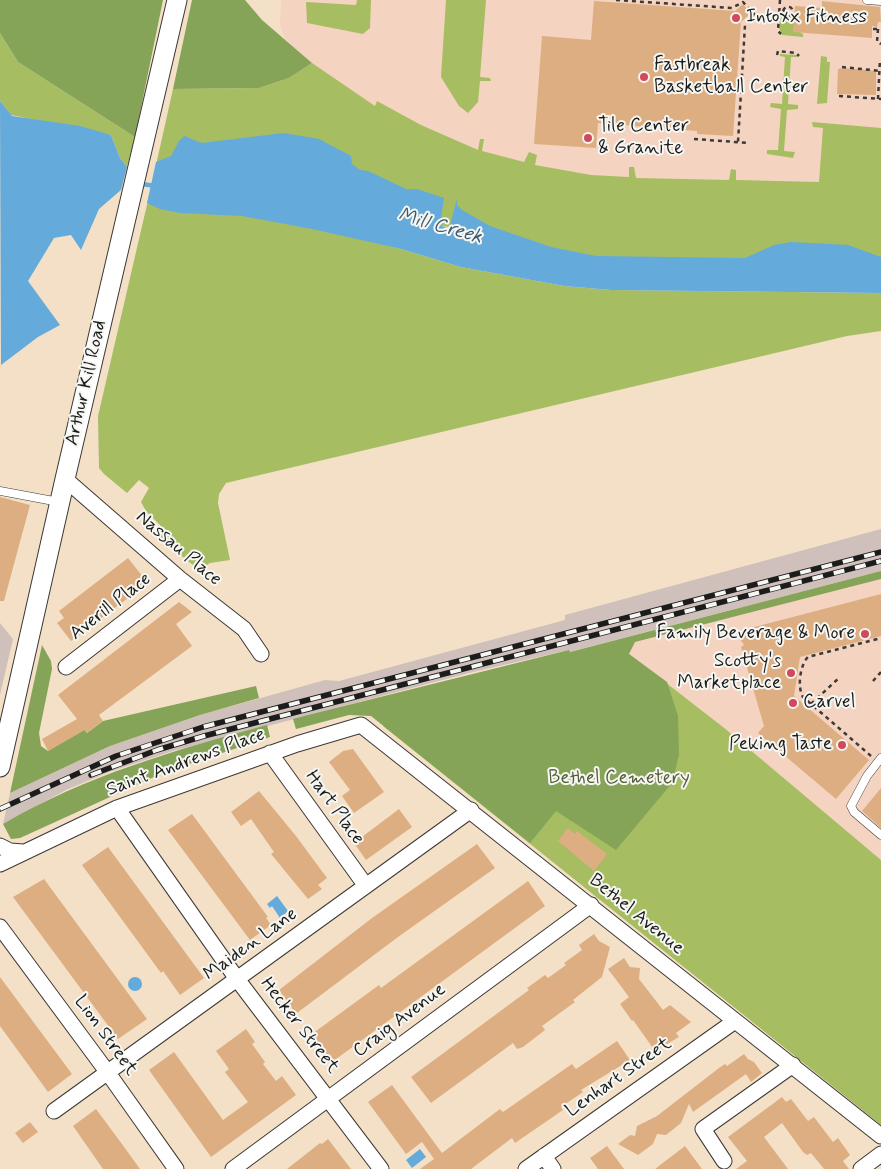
<!DOCTYPE html>
<style>
body{margin:0}
canvas{display:block;background:#f3e0c6}
</style>
<canvas width="881" height="1169"></canvas>
<script>
const ctx = document.querySelector('canvas').getContext('2d');
ctx.lineJoin = 'round';
function fill(path, color) {
  ctx.fillStyle = color;
  ctx.fill(path, 'evenodd');
}
function trace(path, color, width, dash) {
  ctx.strokeStyle = color;
  ctx.lineWidth = width;
  ctx.lineCap = dash ? 'butt' : 'round';
  ctx.setLineDash(dash || []);
  ctx.stroke(path);
}
function write(font, color, halo, rows, align = 'center') {
  ctx.font = font + ' Mynerve,sans-serif';
  ctx.lineWidth = 4;
  ctx.setLineDash([]);
  ctx.textBaseline = 'middle';
  ctx.strokeStyle = halo;
  ctx.fillStyle = color;
  for (const [text, x, y, turn = 0] of rows) {
    ctx.save();
    ctx.translate(x, y);
    ctx.rotate((+turn || 0) * Math.PI / 180);
    ctx.textAlign = isNaN(turn) ? turn : align;
    if (halo) ctx.strokeText(text, 0, 0);
    ctx.fillText(text, 0, 0);
    ctx.restore();
  }
}
fill(new Path2D(`
 M281,0H881V132L822,186L620,182L468,152L375,106L312,63L285,39L280,25Z
 M881,579V860L712,718L629,654L635,642Z`), '#f4d3c1');
fill(new Path2D(`
 M881,529V571L569,652V650L469,673L173,751L109,772L66,790L3,824L10,793L110,746L200,715L325,680L339,681L565,620V615Z
 M0,623L13,639L0,695Z`), '#d0c0bc');
fill(new Path2D(`
 M357,0H371L370,28L363,34L307,23L306,2L356,5Z
 M446,0H486L480,77L490,78L491,81H480L478,102L468,113L459,106L441,77Z
 M781,11L788,17L795,13V30L803,34V37L782,35L779,28Z
 M0,33L18,62L135,137L127,167L120,158L111,135L11,115L0,101Z
 M780,54L797,55V57H791L788,104L798,105V109L787,110L784,151L795,152L793,158L767,154V150H778L781,109L770,107L771,103L782,104L785,57L780,56Z
 M821,56L827,57V62H830L827,103L817,104Z
 M312,63L375,106L377,101L421,125L478,150L480,139H484L482,151L524,162L529,152L537,155L535,165L591,175L629,177V167H634L636,178L729,180L731,169L736,170V180L819,182L823,128L813,127L812,122L881,128V269L613,264L443,226L154,174L173,89L259,88L289,78Z
 M149,196L229,207L401,249L461,267L564,286L611,290L881,293V331L847,336L226,483L219,494L218,503L230,560L210,563L199,570L161,539L160,525L146,511L141,502L149,488L139,480L127,493L104,474L99,468L98,416Z
 M629,654L723,727L881,860V1125L383,726Z`), '#a7bd62');
fill(new Path2D(`
 M0,0H163L135,137L18,62L0,33Z
 M192,0H245L262,20L312,63L289,78L259,88L173,89Z
 M881,571V579L635,642L629,654L667,682L678,716L679,755L672,783L616,850L556,811L530,843L371,716L349,715L296,729L293,719L308,715L569,650L570,652Z
 M42,645L51,661L52,669L39,733L41,746L48,751L84,729L87,733L103,721L256,686L259,698L200,715L110,746L10,793Z
 M267,725L270,737L165,772L20,838L11,839L3,824C85,776 175,750 267,725Z`), '#85a458');
fill(new Path2D(`
 M0,101L12,116L80,126L111,135L120,158L127,167L121,190L99,209L81,250L71,235L54,238L28,281L60,325L38,337L1,365Z
 M283,133L319,139L351,156L352,164L360,170L368,171L406,189H417L444,198L440,225L449,229L457,199V205L462,210L490,226L551,247L596,256L745,258L774,245L791,242L848,245L881,257V293L611,290L564,286L461,267L401,249L312,229L242,216L180,213L160,209L147,203L156,162L171,156L179,141L184,136L202,143Z
 M277,896L288,911L280,918L272,906L270,908L267,904Z
 M128 984a7 7 0 1 1 14 0a7 7 0 1 1-14 0Z
 M420,1149L426,1157L412,1168L406,1160Z`), '#64abdb');
trace(new Path2D(`
 M140,184L157,186`), '#64abdb', 4.5);
fill(new Path2D(`
 M594,1L735,11L743,4L751,13L741,22L733,136L697,134V131L598,123L596,148L534,144L542,36L591,40Z
 M822,1L880,7L881,22H878L877,27L872,26V38L793,32L795,6L822,8Z
 M843,68L876,71V95L837,94L838,69Z
 M0,497L30,505L4,601H0Z
 M128,558L148,583L71,641L57,623L64,618L59,611Z
 M881,594V636L800,657L794,696L869,760L836,799L758,733L764,726L741,647L744,645L739,638L742,637L739,631Z
 M179,602L192,612L176,624L192,646L99,715L103,721L87,733L85,730L48,751L42,739L77,719L58,695Z
 M353,749L384,792L354,813L342,796L350,790L329,762L343,751Z
 M881,788V828L862,811Z
 M259,791L296,836L327,878L318,885L322,889L308,899L271,854L274,852L251,819L241,826L231,812Z
 M399,809L412,827L366,860L354,843Z
 M192,814L268,917L266,918L271,925L250,940L168,830Z
 M568,828L575,834L577,831L607,854L594,871L558,841Z
 M477,844L495,868L398,937L297,1013L294,1011L279,990L372,918Z
 M108,847L204,978L180,995L163,971L161,973L82,865Z
 M44,879L147,1019L118,1039L13,897Z
 M528,881L545,906L332,1062L312,1034L379,985L381,988Z
 M594,934L599,941L610,947L602,977L573,1000L575,1002L542,1026L545,1030L523,1047L517,1049L513,1043L431,1103L411,1077L529,990L527,988L545,975L548,978L566,965L564,963L582,950L579,945Z
 M624,958L630,967L640,968L639,979L663,1010L670,1005L691,1022L676,1033L679,1037L655,1051L633,1020L632,1021L620,1004L629,997L608,969Z
 M0,977L72,1074L48,1092L0,1026Z
 M246,1029L255,1042L252,1044L265,1062L263,1064L276,1081L282,1076L296,1095L211,1157L149,1070L174,1052L223,1120L248,1102L225,1072L229,1069L216,1051Z
 M617,1041L630,1060L581,1090L583,1092L561,1107L563,1110L515,1143L512,1138L471,1169H420L434,1159L422,1142L406,1154L368,1102L392,1085L442,1153L500,1109L503,1112L572,1064L576,1069Z
 M744,1054L748,1059L754,1062L762,1073L751,1082L746,1074L693,1112L689,1104L681,1123L666,1135L657,1134L653,1144L638,1155L618,1144L630,1135L635,1136L637,1126L657,1116L719,1068L725,1064L727,1066Z
 M782,1097L786,1102L791,1099L808,1121L814,1117L833,1142L838,1138L850,1155L843,1161L849,1169H824L811,1153L807,1155L803,1152L782,1123L764,1137L788,1169H736L747,1161L728,1137Z
 M96,1109L122,1144L140,1169H103L73,1126Z
 M30,1122L38,1132L23,1143L15,1133Z
 M328,1139L351,1169H287L320,1143L322,1144Z
 M607,1146L624,1169H598L590,1158Z
 M685,1146L702,1169H655Z`), '#deae83');
const service = new Path2D(`
 M867,0L881,1
 M0,491L59,502
 M881,758L867,776L851,806L854,812L881,835`);
const minor = new Path2D(`
 M65,479L180,579L244,629L261,654
 M66,667L180,579
 M270,753L366,886
 M117,808L237,979L381,1169
 M0,846L10,851L23,852
 M0,864L117,808L297,744L361,725L881,1136
 M0,927L108,1073L176,1169
 M54,1111L471,810
 M544,1156L553,1169
 M724,1161L703,1129L793,1065
 M233,1169L591,905
 M526,1169L735,1021
 M861,1169L881,1154`);
const tertiary = new Path2D(`
 M0,767L65,479L177,0`);
trace(service, '#3c3936', 9);
trace(minor, '#3c3936', 17);
trace(tertiary, '#3c3936', 21);
trace(new Path2D(`
 M616,0L732,8L743,2L754,14L745,25L738,142
 M780,0L778,31L781,34
 M783.5 11a4.5 4.5 0 1 1 9 0a4.5 4.5 0 1 1-9 0Z
 M873,29H881
 M878,29L877,42L881,44
 M777,55L778,51L796,53L799,56
 M842,67L881,71
 M839,96L881,99
 M878,99L880,59
 M694,139L749,143
 M873,681L881,672
 M811,704L840,677
 M871,756L803,697C797,687 800,665 808,657L881,638`), '#3c3936', 2.5, [4, 4]);
trace(service, '#fff', 8);
trace(minor, '#fff', 15);
trace(tertiary, '#fff', 19);
const rail = new Path2D(`
 M91,775L157,750L204,736L881,561
 M0,809L116,756L203,727L881,552`);
trace(rail, '#1c1c1c', 5.5);
trace(rail, '#f6f6f2', 4, [11]);
for (const [x, y, r, color] of [
 [736,18,5,"#d1495b"],
 [644,77,5,"#d1495b"],
 [588,138,5,"#d1495b"],
 [865,634,5,"#d1495b"],
 [791,673,5,"#d1495b"],
 [793,703,5,"#d1495b"],
 [842,745,5,"#d1495b"]
]) {
  const dot = new Path2D();
  dot.arc(x, y, r, 0, 2 * Math.PI);
  ctx.fillStyle = color;
  ctx.fill(dot);
  trace(dot, '#f6f6f2', 2);
}
write('19px', '#1c1c1c', '#f6f6f2', [
 ["Intoxx Fitness",746,18],
 ["Fastbreak",654,66],
 ["Basketball Center",654,88],
 ["Tile Center",598,127],
 ["& Granite",598,149],
 ["Family Beverage & More",855,634,"right"],
 ["Scotty's",781,662,"right"],
 ["Marketplace",781,684,"right"],
 ["Carvel",803,703],
 ["Peking Taste",832,745,"right"]
], 'left');
write('19px', '#1c1c1c', '#f6f6f2', [
 ["Arthur Kill Road",87,383,-77],
 ["Nassau Place",178,549,40],
 ["Averill Place",111,607,-38],
 ["Saint Andrews Place",186,763,-20],
 ["Hart Place",334,808,54],
 ["Bethel Avenue",636,915,39],
 ["Maiden Lane",251,945,-36],
 ["Craig Avenue",400,1021,-37],
 ["Hecker Street",299,1026,52],
 ["Lion Street",105,1036,54],
 ["Lenhart Street",619,1078,-35]
]);
write('19px', '#545c38', '#f6f6f2', [
 ["Bethel Cemetery",619,779]
]);
write('italic 20px', '#3c5c72', '#f6f6f2', [
 ["Mill Creek",440,227,16]
]);
</script>
